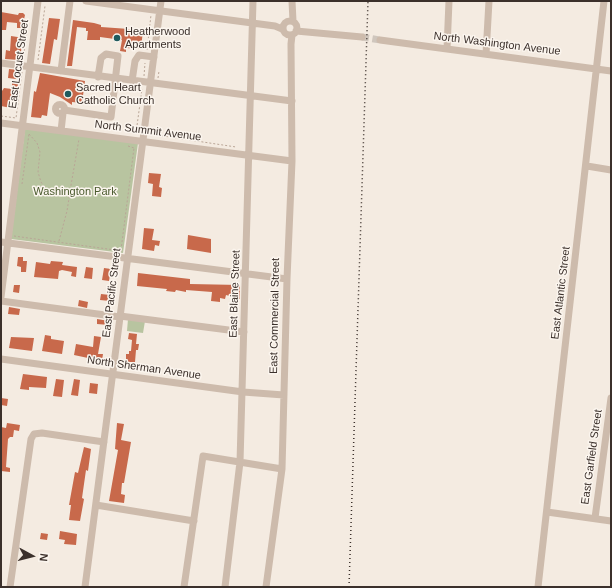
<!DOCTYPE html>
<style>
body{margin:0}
#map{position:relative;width:612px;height:588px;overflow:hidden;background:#f4ebe1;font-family:Helvetica,sans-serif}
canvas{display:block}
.frame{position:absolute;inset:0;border:2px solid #3b302b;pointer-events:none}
.north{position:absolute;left:12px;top:536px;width:40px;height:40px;-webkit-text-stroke:3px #fbf5ee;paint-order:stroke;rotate:97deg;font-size:11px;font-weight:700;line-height:16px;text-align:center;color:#3b302b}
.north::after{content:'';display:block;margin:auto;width:14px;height:18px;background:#3b302b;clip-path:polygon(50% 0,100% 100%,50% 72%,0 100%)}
</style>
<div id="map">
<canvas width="612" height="588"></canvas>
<div class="frame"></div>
<div class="north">N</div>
</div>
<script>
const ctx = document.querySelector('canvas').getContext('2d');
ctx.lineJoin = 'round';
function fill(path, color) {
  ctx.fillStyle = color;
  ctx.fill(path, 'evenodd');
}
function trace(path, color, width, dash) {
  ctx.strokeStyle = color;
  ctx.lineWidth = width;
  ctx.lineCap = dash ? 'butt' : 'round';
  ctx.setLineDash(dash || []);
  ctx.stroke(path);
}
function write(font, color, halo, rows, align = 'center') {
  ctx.font = font + ' Helvetica,sans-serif';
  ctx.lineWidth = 3;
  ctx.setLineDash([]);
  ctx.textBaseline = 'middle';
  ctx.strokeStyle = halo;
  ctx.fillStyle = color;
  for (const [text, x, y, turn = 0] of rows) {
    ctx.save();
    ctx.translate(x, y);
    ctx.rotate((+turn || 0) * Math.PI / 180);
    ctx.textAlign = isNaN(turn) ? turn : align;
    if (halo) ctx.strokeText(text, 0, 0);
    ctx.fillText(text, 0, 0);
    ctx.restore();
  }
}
fill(new Path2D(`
 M25,129L138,143L123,253L11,239Z
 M128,319L145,321L143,333L127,331Z`), '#b8c4a0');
fill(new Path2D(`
 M1,12L18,15L19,13H23L25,15L22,28H17V23L7,22L6,30H1Z
 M49,18L60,19L57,40L54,39L50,64L42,63Z
 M73,20L94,23L101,25V27L143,30L141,49L126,48V52L120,51L122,40L100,37V40H87L88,31H86V28L77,27L72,66H67Z
 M11,36L24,38L19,60L5,59L6,50L10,51Z
 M9,69L18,70L16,79L8,78Z
 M40,73L85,81L82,103L72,102V105L60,97L50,93L47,116L42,115L41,118L31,117L34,91L36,92Z
 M12,83H18L16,109L1,106L2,91L4,88L12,89Z
 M149,173L161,174L159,187L162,188L161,197L152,196L153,184L148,183Z
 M144,228L154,229L152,240L160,241L159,246L155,245L154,251L142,249Z
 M188,235L211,239V253L187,249Z
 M18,257H23V261H27L26,272H21V267L17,266Z
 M51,261L63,262L62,265L77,267L76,277L71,276L72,272L62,270L59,271L58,279L34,277L36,262L50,264Z
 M86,267L93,268L92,279L84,278Z
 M104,268L111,269L109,281L102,280Z
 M138,273L190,279V284L240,285V299L226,295L225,299L220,298V302L211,301L212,292L186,290V292L176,290L175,292L166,291L167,289L137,286Z
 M14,285H20L19,293L13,292Z
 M101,294L110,295V301L100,300Z
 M79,300L88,302L87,308L78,306Z
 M9,307L20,309L19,315L8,314Z
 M97,319L109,321V325L97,324Z
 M129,333L137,334L136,344H139L138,350H136L135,362H126V354H129V351H131L132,340L128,339Z
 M45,335L51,336V339L64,341L62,354L42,351Z
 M94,336L101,337L98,354H103L102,361L74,355L76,344L93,347Z
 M11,337L34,338L32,351L9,348Z
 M23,374L47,377L46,388L29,387V390L20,389Z
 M56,379L64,380L62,397L53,396Z
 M74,379L80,380L78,396L71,395Z
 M90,383L98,384L97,394L89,393Z
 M1,398L8,399L7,406L1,405Z
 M7,423L20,425L19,431L14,430L13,437H10L8,439L6,467L10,468V472L1,471V427L6,428Z
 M117,423L124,424L121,440L131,442L124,483H122L121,494L125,495L124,503L109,501L118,450L115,449Z
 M84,447L91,449L88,471L86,470L82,498L84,499L80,521L69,520L71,505H69L75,472L78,473Z
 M60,531L77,534L76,545L64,544L65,540L59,539Z
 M41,533L48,534L47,540L40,539Z`), '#c8694b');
trace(new Path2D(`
 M362,37L380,40`), '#cfc6bd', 7, [7, 3.5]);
trace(new Path2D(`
 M147,50L151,15
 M23,59L27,32
 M38,60L45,6
 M144,76L145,63
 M158,78L159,71
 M1,116L16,118L22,72
 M136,133L142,89
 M29,134L37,143L40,152L38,172L41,182L47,191L55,194L70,191L79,139
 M150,134L236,147
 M128,146L134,148
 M22,184L29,134
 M14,236L122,251
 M59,241L67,211L70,192
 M121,250L134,148`), '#b9a596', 1, [2, 2]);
trace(new Path2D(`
 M86,1L275,26L282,29
 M292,1L293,21
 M283 28a7 7 0 1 1 14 0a7 7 0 1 1-14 0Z
 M296,31L362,37
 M380,40L611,71
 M447,49L449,1
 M486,54L489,1
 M1,63L292,101
 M61,71L70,1
 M132,81L135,61L139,55L154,57
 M55.5 109a4.5 4.5 0 1 1 9 0a4.5 4.5 0 1 1-9 0Z
 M64,110L111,117L118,56L106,54L101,58L98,77
 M1,123L292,161
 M61,131L63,113
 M587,166L611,170
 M1,242L287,279
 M1,297L38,1
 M1,301L120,317
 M120,316L244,332
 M1,359L243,392L284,395
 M96,505L194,521
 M547,512L611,521
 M595,518L611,398
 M10,587L31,439L34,434L42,433L104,442
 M85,587L161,1
 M184,587L203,456L282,469
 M225,587L240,462L253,1
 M266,587L282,469L287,279L292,161L291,44L292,35
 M538,587L604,1`), '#cdbbac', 7);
trace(new Path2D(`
 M349,587L368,1`), '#3b302b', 1.5, [1, 3]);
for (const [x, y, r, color] of [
 [117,38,4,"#1f5a5e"],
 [68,94,4,"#1f5a5e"]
]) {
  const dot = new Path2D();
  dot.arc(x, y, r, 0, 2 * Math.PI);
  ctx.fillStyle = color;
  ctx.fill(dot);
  trace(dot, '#fbf5ee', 1.5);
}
write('11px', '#3b302b', '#fbf5ee', [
 ["Heatherwood",125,32],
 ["Apartments",125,45],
 ["Sacred Heart",76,88],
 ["Catholic Church",76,101]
], 'left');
write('11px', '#3b302b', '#fbf5ee', [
 ["North Washington Avenue",497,44,7],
 ["East Locust Street",19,64,-82],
 ["North Summit Avenue",148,131,7],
 ["East Pacific Street",112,293,-83],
 ["East Atlantic Street",561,293,-83],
 ["East Blaine Street",235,294,-88],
 ["East Commercial Street",275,316,-89],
 ["North Sherman Avenue",144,368,8],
 ["East Garfield Street",592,457,-82]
]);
write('11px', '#4a5a2e', '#fbf5ee', [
 ["Washington Park",75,192]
]);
</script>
